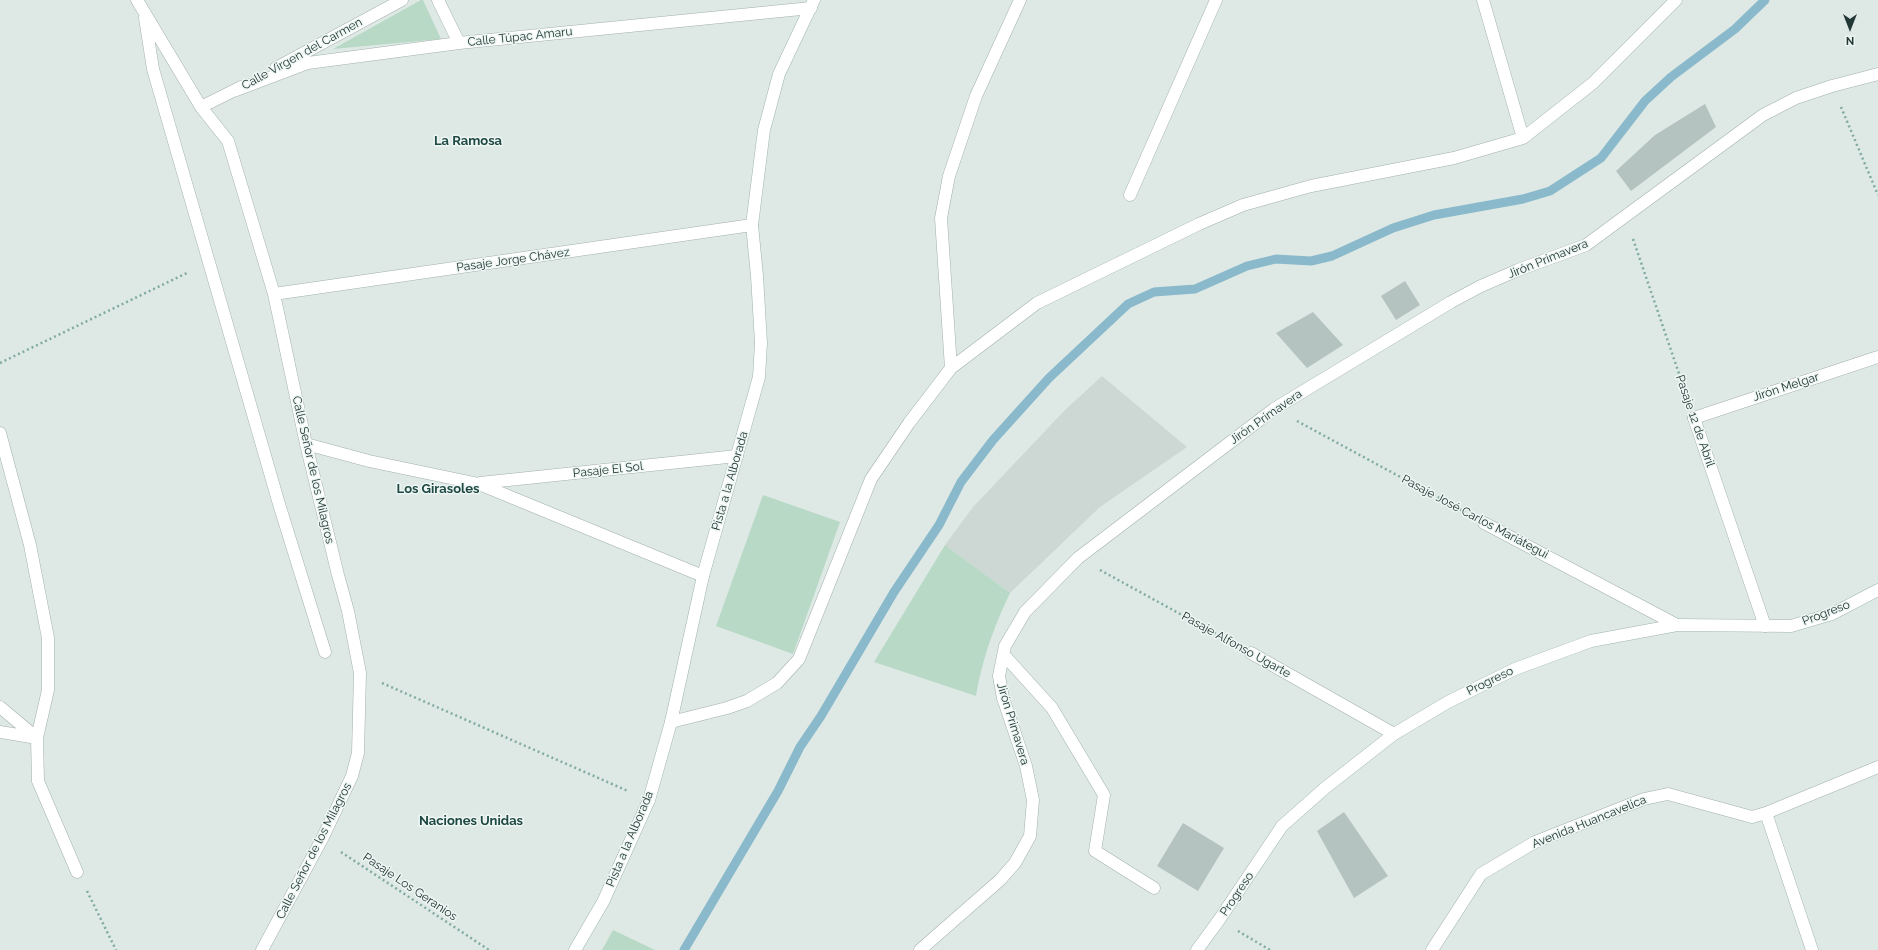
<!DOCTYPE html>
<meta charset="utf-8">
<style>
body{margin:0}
#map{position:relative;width:1878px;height:950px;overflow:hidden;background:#dee9e5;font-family:Raleway,sans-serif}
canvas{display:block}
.north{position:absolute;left:1830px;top:8px;width:40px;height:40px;-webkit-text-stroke:3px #eef6f3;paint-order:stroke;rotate:180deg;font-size:11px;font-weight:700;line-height:16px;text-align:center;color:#213734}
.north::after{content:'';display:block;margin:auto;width:14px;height:18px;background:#213734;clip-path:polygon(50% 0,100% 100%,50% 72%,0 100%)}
</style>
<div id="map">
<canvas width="1878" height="950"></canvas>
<div class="north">N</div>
</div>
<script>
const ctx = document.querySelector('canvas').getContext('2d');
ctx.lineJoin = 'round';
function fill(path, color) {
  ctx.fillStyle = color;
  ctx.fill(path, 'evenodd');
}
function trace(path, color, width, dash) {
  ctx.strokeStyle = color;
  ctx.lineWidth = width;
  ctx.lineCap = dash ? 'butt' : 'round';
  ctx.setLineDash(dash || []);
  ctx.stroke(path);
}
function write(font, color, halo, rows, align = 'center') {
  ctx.font = font + ' Raleway,sans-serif';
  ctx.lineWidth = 3;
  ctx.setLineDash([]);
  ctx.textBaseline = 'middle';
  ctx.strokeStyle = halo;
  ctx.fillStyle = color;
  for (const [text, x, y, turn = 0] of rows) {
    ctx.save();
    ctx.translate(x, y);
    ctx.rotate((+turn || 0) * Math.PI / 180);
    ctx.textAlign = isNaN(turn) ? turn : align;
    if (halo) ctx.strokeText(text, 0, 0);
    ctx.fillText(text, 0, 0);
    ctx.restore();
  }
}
fill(new Path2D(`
 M1102,376L1187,447L1100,507L1010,593L945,545L973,507L1065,410Z`), '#cdd8d4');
fill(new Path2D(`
 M421,0H423L441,39L333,49Z
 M763,495L840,522L793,654L716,626Z
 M945,545L1010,593C993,629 983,657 976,696L874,662Z
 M613,930L655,950H602Z`), '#b8d9c5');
trace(new Path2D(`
 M684,950L778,791L800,747L821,716L894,592L939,525L961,482L993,440L1049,378L1128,304L1154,292L1195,289L1247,266L1276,259L1311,261L1332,256L1393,228L1434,215L1523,199L1550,191L1601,158L1645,101L1671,77L1735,29L1765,0`), '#89b9cb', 9);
fill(new Path2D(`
 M1705,104L1716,127L1631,191L1616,171L1655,135Z
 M1405,281L1420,305L1396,320L1381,296Z
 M1313,312L1343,345L1307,368L1276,333Z
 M1344,812L1388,876L1354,898L1317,831Z
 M1183,823L1224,848L1198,891L1157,866Z`), '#b4c3bf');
const pedestrian = new Path2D(`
 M1694,418L1765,626
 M1484,523L1677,625
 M1251,653L1394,734`);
const minor = new Path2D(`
 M137,0L201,107L228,141L274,294L306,444L338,575L348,611L360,673L358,753L352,776L322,839L262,950
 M438,0L459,43
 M1483,0L1523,138
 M145,18L153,69L279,504L325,652
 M276,68L402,0
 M234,91L308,63L459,43L811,8
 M201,107L241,87
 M1130,195L1216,0
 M274,294L752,225
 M951,368L1037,303L1199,224L1243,205L1311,186L1454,158L1523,138L1593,83L1676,0
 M1694,418L1878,357
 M0,433L30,545L48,638V690L37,738L0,732
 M306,444L369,461L479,484L703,576
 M480,483L737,456
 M1004,655L1052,708L1104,795L1095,851L1154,888
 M0,707L37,738L38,781L77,872
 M671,722L727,708L747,701L777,683L799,659L871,479L909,423L951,368L941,218L949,176L976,96L1020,0
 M1766,813L1812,950
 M920,950L1000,880L1015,863L1030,836L1033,800L1026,766L1003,698L999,676L1005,646L1025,612L1078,558L1274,409L1451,302L1481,286L1518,270L1586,245L1763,115L1796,98L1832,86L1878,74
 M1432,950L1481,874L1535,842L1644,799L1668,794L1752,817L1766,813L1878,767`);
const secondary = new Path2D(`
 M575,950L603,902L649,800L671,722L703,576L759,377L761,343L757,276L752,225L764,130L779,74L814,0
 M1197,950L1219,920L1282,826L1325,788L1394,734L1448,702L1515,669L1591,641L1677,625L1791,626L1832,614L1878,590`);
trace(pedestrian, '#a2b0ac', 13);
trace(minor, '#a2b0ac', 13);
trace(secondary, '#9eb4ae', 13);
trace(new Path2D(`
 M1841,107L1878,195
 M1633,239L1687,397
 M0,363L189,272
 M1297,421L1465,512
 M1100,570L1233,643
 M382,683L628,791
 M341,852L489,950
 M87,891L116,950
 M1238,931L1270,950`), '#80aaa2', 2.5, [2, 3]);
trace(pedestrian, '#fff', 12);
trace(minor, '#fff', 12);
trace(secondary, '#fff', 12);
write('12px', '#213734', '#eef6f3', [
 ["Calle Túpac Amaru",520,37,-6],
 ["Calle Virgen del Carmen",302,54,-29],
 ["Jirón Primavera",1548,259,-22],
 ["Pasaje Jorge Chávez",513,260,-8],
 ["Jirón Melgar",1786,387,-18],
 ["Jirón Primavera",1266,417,-35],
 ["Pasaje 12 de Abril",1695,421,71],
 ["Calle Señor de los Milagros",313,470,77],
 ["Pasaje El Sol",608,470,-6],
 ["Pista a la Alborada",730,481,-74],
 ["Pasaje José Carlos Mariátegui",1475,517,28],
 ["Progreso",1826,613,-21],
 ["Pasaje Alfonso Ugarte",1236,645,29],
 ["Progreso",1490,681,-26],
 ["Jirón Primavera",1013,724,73],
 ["Avenida Huancavelica",1589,822,-22],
 ["Pista a la Alborada",630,839,-67],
 ["Calle Señor de los Milagros",314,851,-63],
 ["Pasaje Los Geranios",410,887,34],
 ["Progreso",1237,894,-56]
]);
write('bold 13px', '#1e4843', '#eef6f3', [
 ["La Ramosa",468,141],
 ["Los Girasoles",438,489],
 ["Naciones Unidas",471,821]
]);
</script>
